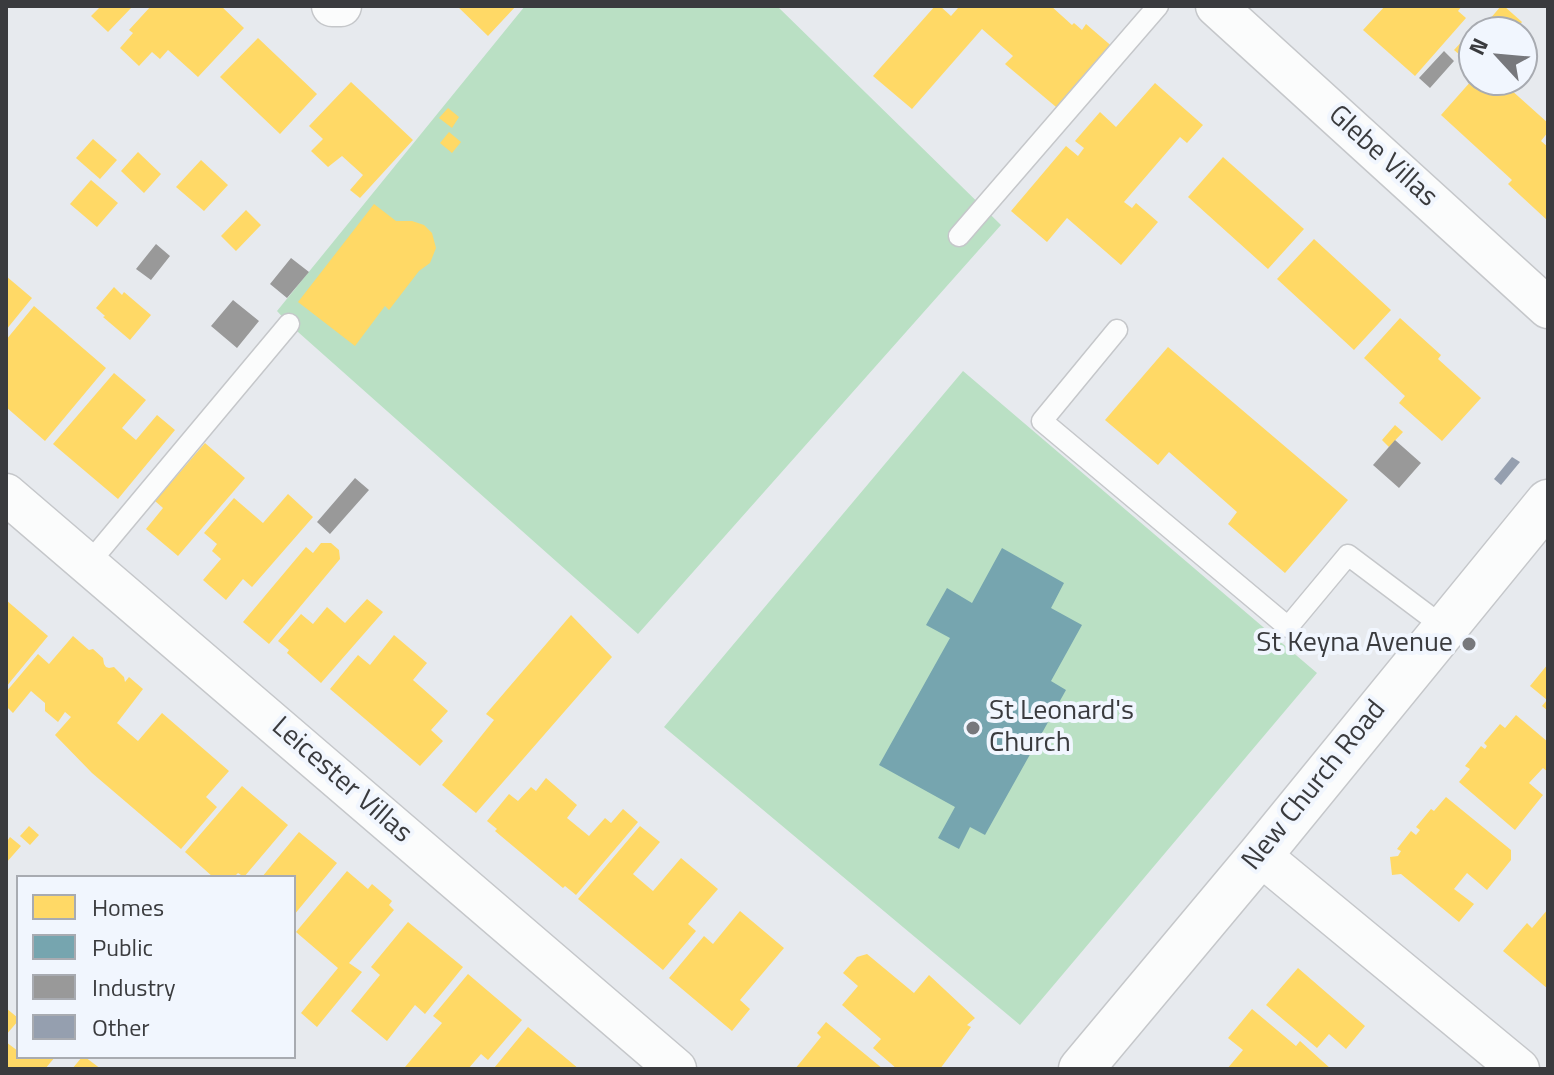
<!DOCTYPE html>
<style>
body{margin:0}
#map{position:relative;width:1554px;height:1075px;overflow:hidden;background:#e7eaee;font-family:"Titillium Web",sans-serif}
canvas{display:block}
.frame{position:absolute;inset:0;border:8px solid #3a3b3e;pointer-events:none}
.legend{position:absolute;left:16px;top:875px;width:280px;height:184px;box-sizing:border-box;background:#f1f6fe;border:2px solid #a8abb1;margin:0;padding:10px 14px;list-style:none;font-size:24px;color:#3a3b3e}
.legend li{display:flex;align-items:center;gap:16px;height:40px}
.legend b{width:40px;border:2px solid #a8abb1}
.north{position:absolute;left:1458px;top:16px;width:80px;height:80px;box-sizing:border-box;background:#f1f6fe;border:2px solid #a8abb1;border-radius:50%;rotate:296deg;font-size:22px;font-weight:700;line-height:32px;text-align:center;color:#3a3b3e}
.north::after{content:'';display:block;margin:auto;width:28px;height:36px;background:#77787c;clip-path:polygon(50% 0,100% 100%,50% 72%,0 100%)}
</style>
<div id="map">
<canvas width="1554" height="1075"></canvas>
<div class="frame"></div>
<ul class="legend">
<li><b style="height:22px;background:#ffd966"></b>Homes</li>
<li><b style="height:22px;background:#76a5af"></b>Public</li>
<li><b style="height:22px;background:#999"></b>Industry</li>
<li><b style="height:22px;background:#959faf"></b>Other</li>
</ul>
<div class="north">N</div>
</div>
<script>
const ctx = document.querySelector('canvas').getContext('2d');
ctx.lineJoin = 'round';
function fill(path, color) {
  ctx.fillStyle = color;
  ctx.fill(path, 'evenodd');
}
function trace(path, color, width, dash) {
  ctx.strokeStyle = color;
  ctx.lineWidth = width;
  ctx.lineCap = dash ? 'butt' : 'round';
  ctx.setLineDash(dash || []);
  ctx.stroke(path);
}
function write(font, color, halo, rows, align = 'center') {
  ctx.font = font + ' "Titillium Web",sans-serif';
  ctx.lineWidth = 8;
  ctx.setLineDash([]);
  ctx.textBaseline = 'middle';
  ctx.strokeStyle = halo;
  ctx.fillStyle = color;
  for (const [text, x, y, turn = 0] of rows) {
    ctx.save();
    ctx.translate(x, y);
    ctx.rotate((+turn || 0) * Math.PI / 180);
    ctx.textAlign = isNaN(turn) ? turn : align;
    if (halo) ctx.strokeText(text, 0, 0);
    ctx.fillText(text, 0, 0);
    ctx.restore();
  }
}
fill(new Path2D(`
 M525,6H777L1001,225L638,634L289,324L277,311Z
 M963,371L1317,673L1020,1025L664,727Z`), '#bae0c4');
fill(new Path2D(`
 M101,6H133L108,32L91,16Z
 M151,6H221L244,28L198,77L168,50L160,59L152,52L139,66L120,48L133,33L129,30Z
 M457,6H516L488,36Z
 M935,6H940L951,16L958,8L957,6H1051L1072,25L1074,23L1082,30L1086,24L1115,49L1062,112L1005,64L1013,56L982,29L912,109L873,76Z
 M1385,6H1462L1458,11L1466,18L1415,76L1363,30Z
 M1501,6H1504L1522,22L1514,32H1489L1483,27Z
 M258,38L317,94L280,134L220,77Z
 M1464,39L1474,48V53L1467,61L1454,50Z
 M1472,80H1500L1548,123V132L1541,141L1548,147V221L1508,184L1512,180L1441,115Z
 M351,82L413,140L360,198L350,190L363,175L342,156L328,167L311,151L323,139L309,126Z
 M1155,83L1203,125L1187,143L1180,137L1124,202L1132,208L1136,203L1158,222L1121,265L1067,218L1047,242L1011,211L1066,146L1078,156L1084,148L1075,141L1100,112L1116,127Z
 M448,108L459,117L452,128L439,118Z
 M449,132L461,142L452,153L440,143Z
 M93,139L117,160L100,179L76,158Z
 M138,152L161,174L144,193L121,171Z
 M1223,157L1304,229L1268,269L1188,197Z
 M201,160L228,185L204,211L176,187Z
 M91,180L118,203L97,227L70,204Z
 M374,204L396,221H412L424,225L432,233L436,248L430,263L419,271L389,310L385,306L355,346L298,302Z
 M246,210L261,225L236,251L221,236Z
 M1314,239L1391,310L1354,350L1277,279Z
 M6,276L32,298L6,330Z
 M114,287L122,295L124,292L151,315L130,340L103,317L105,316L96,308Z
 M34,306L106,368L45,441L6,407V340Z
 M1400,318L1441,355L1438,359L1481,398L1442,441L1399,403L1405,396L1364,358Z
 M1168,347L1348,500L1285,573L1228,524L1237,512L1169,452L1158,465L1105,420Z
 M114,373L146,400L122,428L136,440L157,415L175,430L118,499L53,444Z
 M1395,425L1403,432L1389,447L1382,440Z
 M205,443L245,478L178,556L146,529L163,508L155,501Z
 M288,494L313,517L252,587L243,579L226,600L203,580L221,559L212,551L217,544L204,533L234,498L263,523Z
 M321,543H331L339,550L340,559L269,644L243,622L306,547L313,553Z
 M367,599L383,612L321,683L287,653L289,650L278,641L301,614L313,624L327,607L345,623Z
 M6,600L48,636L6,687Z
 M571,615L612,657L476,813L442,785L494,720L486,714Z
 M394,635L427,663L413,680L448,711L431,730L443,741L420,766L330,689L358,655L370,665Z
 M73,636L89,650L93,649L103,658L104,664L106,667L109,668L114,667L124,677L125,682L129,677L143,689L117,723L138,741L162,713L229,771L206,797L217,807L181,849L92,773L55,735L71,717L65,712L58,722L45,711V703L31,691L13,713L6,706V692L38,654L49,664Z
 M1548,664V711L1542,706L1547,700L1530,686Z
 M1516,715L1548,742V772L1543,768L1529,783L1543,795L1515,830L1459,782L1470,769L1465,766L1481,746L1485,749L1487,746L1484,743L1500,724L1505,728Z
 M546,778L577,805L567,818L589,836L605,818L611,823L623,809L638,822L576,895L565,886L563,888L495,831L497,829L487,821L509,794L518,801L531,787L536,791Z
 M242,786L288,825L244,877L238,873L234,877H213L185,852Z
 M1446,797L1511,850V860L1487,890L1467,873L1454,889L1474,904L1459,922L1401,874L1392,875L1390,857L1398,856L1401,851L1397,849L1411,831L1416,835L1420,830L1416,827L1431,809L1434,811Z
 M29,826L39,835L30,845L20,836Z
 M640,826L660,842L633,874L653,891L681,858L718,889L688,924L696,931L663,970L578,899Z
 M299,832L337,863L294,915V877H262Z
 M10,837L21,846L6,863V843Z
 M347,871L368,889L372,884L392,901L389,905L394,910L349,963L362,972L317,1027L301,1013L338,968L296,932Z
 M1548,909V989L1503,951L1527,923L1532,928Z
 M740,911L784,948L740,1000L750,1009L732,1031L669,978L704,936L713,944Z
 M408,922L463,967L425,1014L415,1005L387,1041L351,1011L380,975L371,967Z
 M867,954L914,993L929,975L975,1018L967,1025L971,1027L940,1069H897L873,1048L881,1039L842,1005L858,986L843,973L857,957Z
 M1298,968L1365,1026L1346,1049L1329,1034L1317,1048L1266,1005Z
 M468,974L522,1020L488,1060L481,1054L468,1069H407L405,1067L442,1023L433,1016Z
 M6,1008L18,1018V1021L6,1035Z
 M1252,1009L1296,1046L1300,1041L1331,1069H1227L1243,1050L1228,1038Z
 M826,1022L883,1069H795L821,1037L817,1033Z
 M528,1027L555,1049L579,1069L494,1068Z
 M6,1042L18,1051V1057H55L45,1069H6Z
 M82,1057H85L101,1069H72Z`), '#ffd966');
fill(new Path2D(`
 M1002,548L1064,583L1051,608L1082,625L1051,681L1066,690L985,835L970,827L959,849L938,838L955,807L879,765L950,638L926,625L947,588L972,603Z`), '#76a5af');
fill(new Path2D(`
 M1444,51L1454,61L1430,88L1419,78Z
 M156,244L170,256L151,280L136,269Z
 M291,258L309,272L287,298L270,284Z
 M233,300L259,321L237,348L211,326Z
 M1395,440L1421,463L1399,488L1373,465Z
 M355,478L369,490L330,534L317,522Z`), '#999');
fill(new Path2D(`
 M1512,457L1520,462L1501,485L1494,479Z`), '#959faf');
const lane = new Path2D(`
 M959,236L1158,6
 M1117,330L1042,421L1288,627L1348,555L1445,628
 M89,563L289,324`);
const street = new Path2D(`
 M332,6H341
 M1216,6L1548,308
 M6,494L676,1069
 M1260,855L1519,1069`);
const secondary = new Path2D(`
 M1081,1069L1260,855L1548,502`);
trace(lane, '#c5c7ca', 23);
trace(street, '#c5c7ca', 43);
trace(secondary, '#c5c7ca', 47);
trace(lane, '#fbfcfc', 20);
trace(street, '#fbfcfc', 40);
trace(secondary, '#fbfcfc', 44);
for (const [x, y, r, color] of [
 [1469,644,8,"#77787c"],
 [973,728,8,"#77787c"]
]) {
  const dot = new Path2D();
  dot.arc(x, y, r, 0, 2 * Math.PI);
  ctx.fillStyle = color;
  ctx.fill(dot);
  trace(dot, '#f1f6fe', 3);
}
write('28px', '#3a3b3e', '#f1f6fe', [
 ["Glebe Villas",1382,157,42],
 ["Leicester Villas",341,781,41],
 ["New Church Road",1315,786,-51]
]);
write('28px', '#3a3b3e', '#f1f6fe', [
 ["St Keyna Avenue",1453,644],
 ["St Leonard's",989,712,"left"],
 ["Church",989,744,"left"]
], 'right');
</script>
